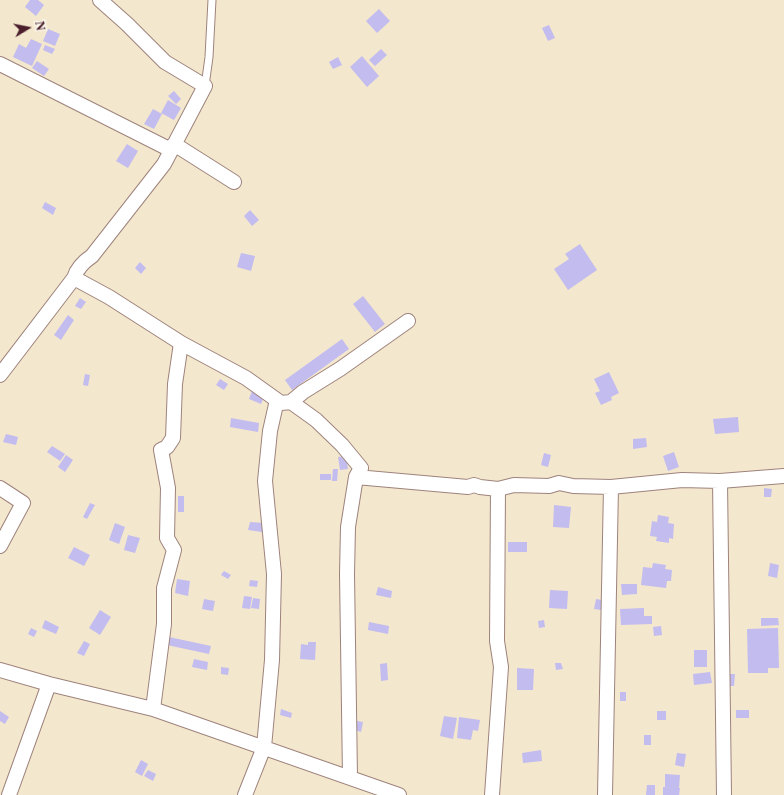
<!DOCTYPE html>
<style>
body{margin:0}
#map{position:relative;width:784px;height:795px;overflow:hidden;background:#f3e7ce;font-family:"Libre Caslon Text",serif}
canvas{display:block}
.north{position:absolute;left:8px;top:8px;width:40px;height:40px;-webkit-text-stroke:3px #fbf7ec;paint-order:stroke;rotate:80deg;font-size:11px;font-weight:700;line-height:16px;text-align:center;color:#4a1f2b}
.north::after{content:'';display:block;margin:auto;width:14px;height:18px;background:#4a1f2b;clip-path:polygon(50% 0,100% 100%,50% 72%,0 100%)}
</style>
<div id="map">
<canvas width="784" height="795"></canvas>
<div class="north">N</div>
</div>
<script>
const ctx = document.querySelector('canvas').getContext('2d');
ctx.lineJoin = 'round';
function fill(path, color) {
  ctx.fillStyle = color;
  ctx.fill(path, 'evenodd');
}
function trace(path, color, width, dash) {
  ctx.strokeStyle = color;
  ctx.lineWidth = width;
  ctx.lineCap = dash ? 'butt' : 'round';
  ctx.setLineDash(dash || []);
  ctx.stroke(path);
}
fill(new Path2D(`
 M30,0H38L44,5L36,16L25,7Z
 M379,9L390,21L377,33L366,21Z
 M549,25L555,38L548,41L542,28Z
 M48,29L60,34L55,46L43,41Z
 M31,39L42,44L32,66L13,57L19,44L26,48Z
 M45,45L55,49L52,54L43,50Z
 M381,49L387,55L375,66L369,60Z
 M362,56L379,76L367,87L350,67Z
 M338,57L342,65L333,69L329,62Z
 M37,61L49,69L44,76L32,68Z
 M174,91L181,99L176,104L168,96Z
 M168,100L181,108L174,120L161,113Z
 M153,109L162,114L154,129L144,124Z
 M127,144L138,151L128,168L116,161Z
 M45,202L56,208L53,215L42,208Z
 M250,210L259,220L252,226L244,216Z
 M580,244L597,270L568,290L554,269L569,259L565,254Z
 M241,253L255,256L251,271L237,267Z
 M140,262L146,268L141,274L135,268Z
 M363,296L385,324L375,332L353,304Z
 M80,298L86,302L81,309L75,306Z
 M68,315L74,320L61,340L54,335Z
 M342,339L349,349L292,390L285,380Z
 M609,372L619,393L611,397L612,400L601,405L595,393L600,391L594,379Z
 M85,374L90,375L88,386L83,385Z
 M220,379L228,384L224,390L216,385Z
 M252,391L264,397L261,404L249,399Z
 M738,417L739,432L715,434L713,419Z
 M231,418L259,423L258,432L230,427Z
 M6,434L18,437L16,445L3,442Z
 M646,438L647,447L633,449V439Z
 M52,446L65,454L60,461L47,452Z
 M674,452L679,467L668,471L663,456Z
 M544,453L551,455L548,467L541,465Z
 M66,455L73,460L65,472L58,467Z
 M346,456L348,469L340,470L338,457Z
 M333,469H338L337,481H332Z
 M320,474H331V480H320Z
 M764,488L772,489L771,497H764Z
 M178,496H184V512H178Z
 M90,503L95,505L87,519L83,517Z
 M554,505L571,507L569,528L553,527Z
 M658,515L669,517L668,523L674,524L673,539L669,538V543L656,541L657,537L650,536L652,521L657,522Z
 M250,522L264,523L262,532L248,530Z
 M115,523L125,527L119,544L109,540Z
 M128,535L140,538L135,553L124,550Z
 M508,542H527V552H508Z
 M74,547L90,555L84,566L68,558Z
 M653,563L666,565L665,569L672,570L671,581H667L666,588L641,585L643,567L652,568Z
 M770,563L779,565L777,578L768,576Z
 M224,571L231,575L228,579L221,575Z
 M177,579L190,581L188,596L175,593Z
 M250,580L258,581L257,587L249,586Z
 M621,584H637V594L622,595Z
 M378,587L392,591L391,598L376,595Z
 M550,590L568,591L567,609L549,608Z
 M244,596L252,597L250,609L242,608Z
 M253,598L260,599L259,609L251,608Z
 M204,599L215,601L213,611L202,609Z
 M596,599L602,600L601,610L594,609Z
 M644,608V616H652V624L621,625L620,609Z
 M100,610L111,617L100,635L89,628Z
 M761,618H778L779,625L761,626Z
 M45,620L59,627L56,634L42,628Z
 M544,620L545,627L539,628L538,621Z
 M369,622L389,626L388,634L368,630Z
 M661,626L662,635L654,636L653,627Z
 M31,628L37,631L34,637L28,634Z
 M778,628L779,668H768V673H748L747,629Z
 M169,637L211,646L209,654L167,645Z
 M84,641L90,644L84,656L77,653Z
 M308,642H316L315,660L300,659L301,644L308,645Z
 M694,650H707V667H694Z
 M194,659L208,662L207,670L192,667Z
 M387,663L388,680L381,681L380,664Z
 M555,663H561L563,669L556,670Z
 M221,667L229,668L228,675L221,674Z
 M517,668L534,669L533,690H517Z
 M710,672L712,683L694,685L693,674Z
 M728,674H735L734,686H728Z
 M620,692H626V701H620Z
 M281,709L292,713L291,718L280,715Z
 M736,710H749V718H736Z
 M0,711L9,717L5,724L0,721Z
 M657,711H666V720H657Z
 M444,716L457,718L453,739L440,736Z
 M459,717L480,720L478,731L473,730L471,740L457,738Z
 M357,721L363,722L361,732L355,730Z
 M644,735H651V745H644Z
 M541,750L542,761L523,763L522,753Z
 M677,753L686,754L684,767L675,765Z
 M141,760L148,764L142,776L135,772Z
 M148,770L156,774L153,781L144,776Z
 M665,774L680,775L679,788L665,787Z
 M647,785H655V795H646Z
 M663,787L680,788L679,795H663Z`), '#c3bcef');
const lane = new Path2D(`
 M205,86L209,57L212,0`);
const street = new Path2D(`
 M0,64L171,150
 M174,144L234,182
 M74,278L109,297L181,343L246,378L281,403L291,402L316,420L342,445L361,468L356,477L348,527L347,574L350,777
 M0,375L74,278C77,268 83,262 92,256L164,164L205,86L165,62L127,24L100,0
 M291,402L303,392L340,369L408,321
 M356,477L468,487L474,485L480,487L498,489L514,485L549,486L559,483L573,486L611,487L682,480L720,481L784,476
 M720,481L724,795
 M0,488L23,503L0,546
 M0,670L49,684L153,709L399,795
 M153,709L164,624V588L174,550L167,538L168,488L161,450L167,447L173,438L175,384L181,343
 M9,795L49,684
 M245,795L264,747L272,660L274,574L265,481L270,431L277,400
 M492,795L501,667L497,641L498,489
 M605,795L611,487`);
trace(lane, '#9e837c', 9);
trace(street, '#9e837c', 16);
trace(lane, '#fff', 7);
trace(street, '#fff', 14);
</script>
